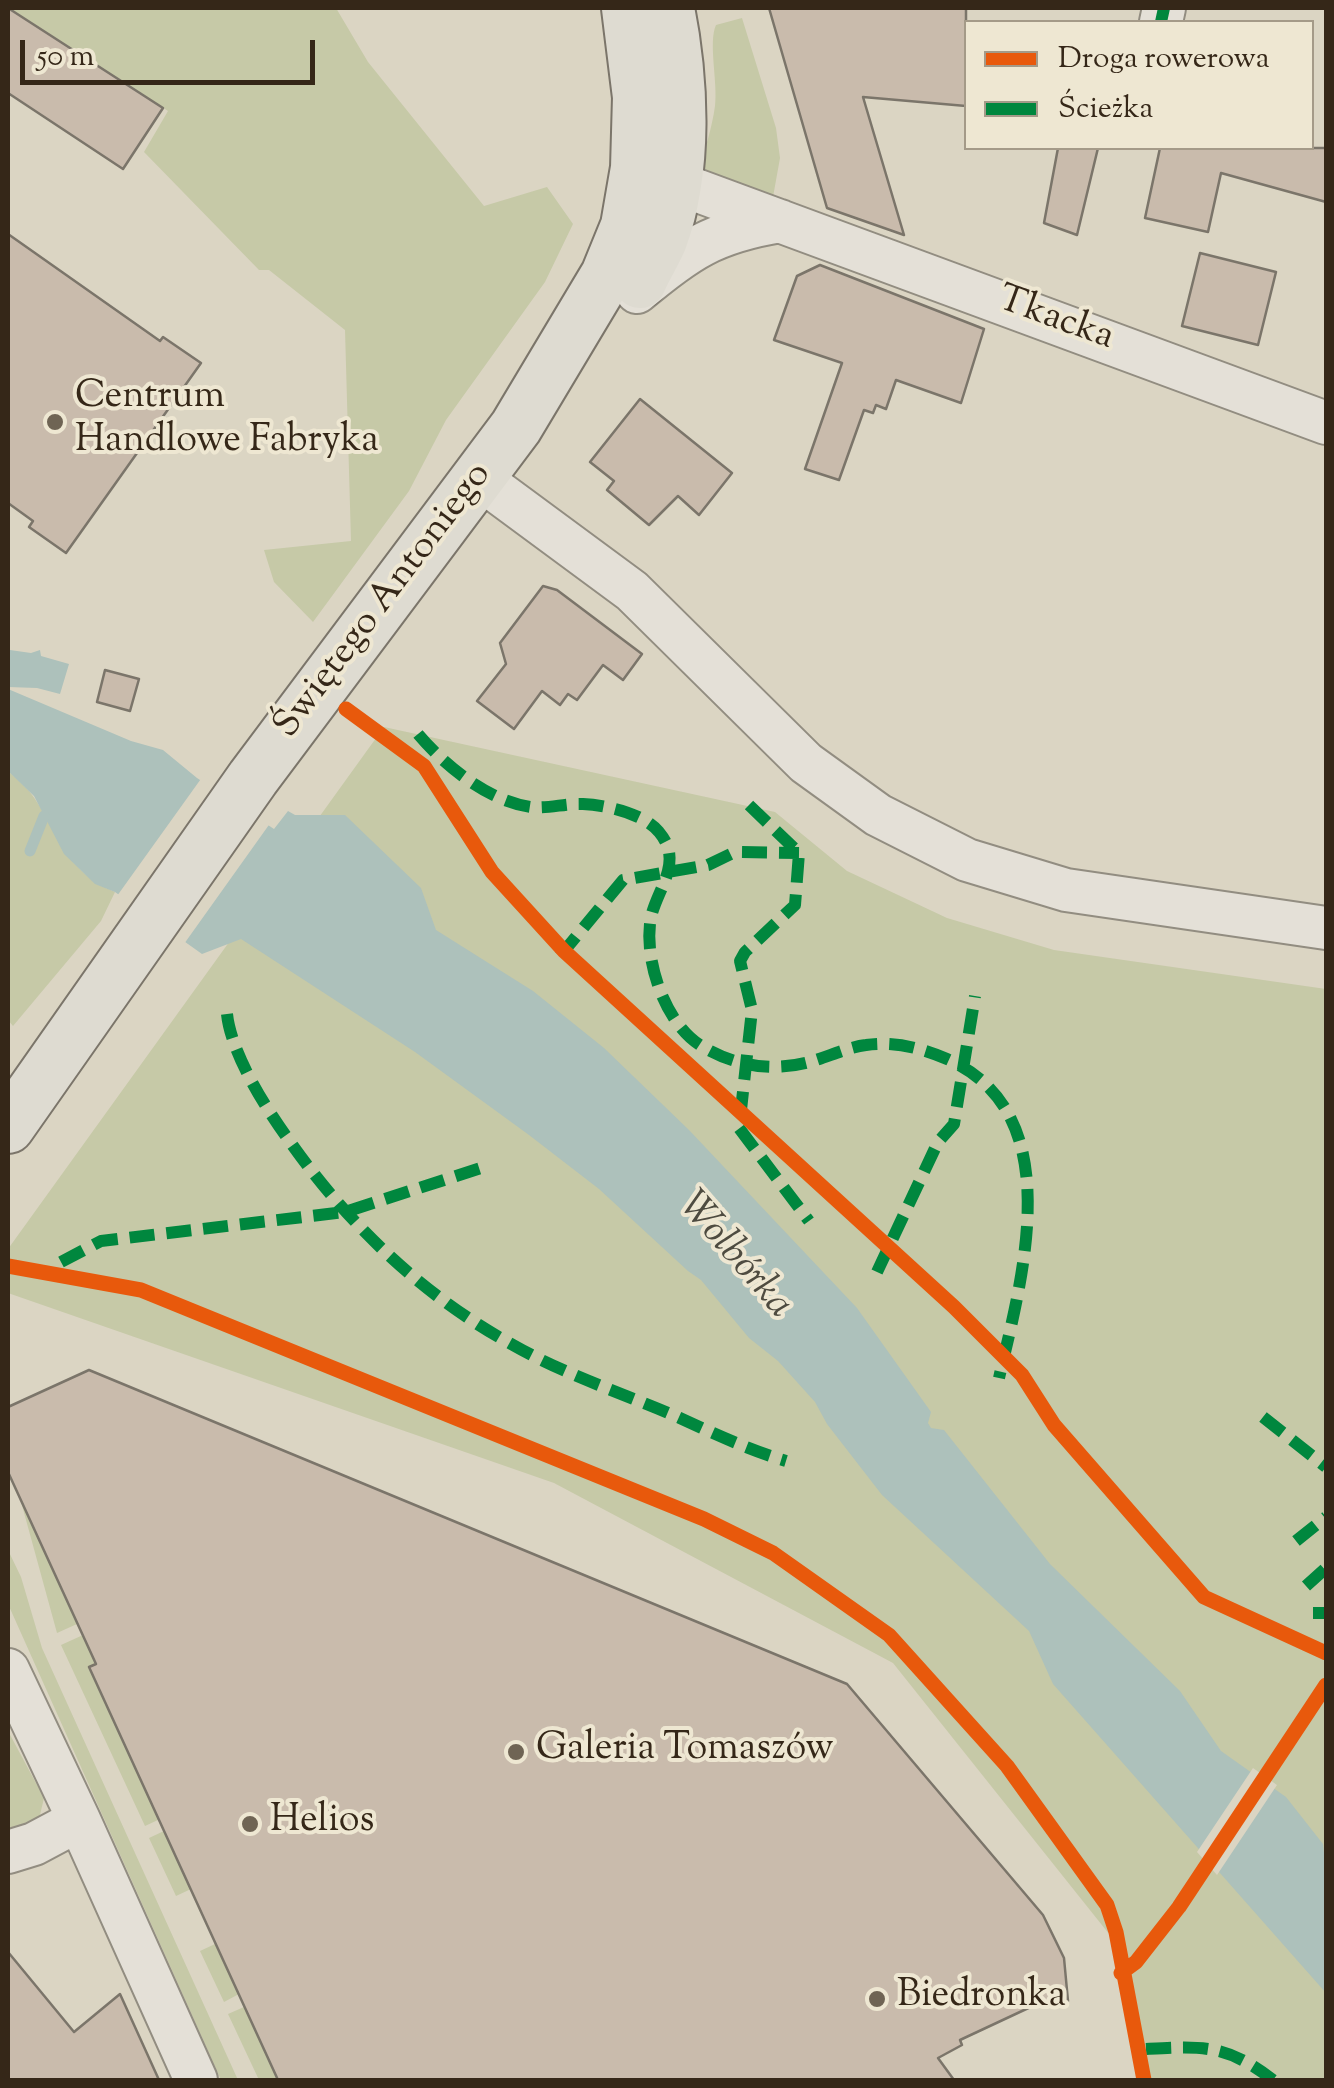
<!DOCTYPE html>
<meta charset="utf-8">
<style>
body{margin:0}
#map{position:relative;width:1334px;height:2088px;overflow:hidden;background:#dbd5c3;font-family:"Sorts Mill Goudy",serif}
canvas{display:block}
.frame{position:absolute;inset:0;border:10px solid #352718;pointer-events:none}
.legend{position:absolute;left:964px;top:20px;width:350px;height:130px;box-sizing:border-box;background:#eee7d2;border:2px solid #a49a88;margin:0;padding:12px 18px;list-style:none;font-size:30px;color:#352718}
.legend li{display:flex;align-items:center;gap:20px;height:50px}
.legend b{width:50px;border:2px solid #a49a88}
.scale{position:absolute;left:20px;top:40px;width:295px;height:45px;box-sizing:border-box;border:5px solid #352718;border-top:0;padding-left:12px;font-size:30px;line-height:35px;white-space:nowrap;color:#352718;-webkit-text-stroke:8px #eee7d2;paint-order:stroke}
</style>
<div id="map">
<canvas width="1334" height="2088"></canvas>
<div class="frame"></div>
<ul class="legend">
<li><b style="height:12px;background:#e8590c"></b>Droga rowerowa</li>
<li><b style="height:12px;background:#00873e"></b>Ścieżka</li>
</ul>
<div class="scale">50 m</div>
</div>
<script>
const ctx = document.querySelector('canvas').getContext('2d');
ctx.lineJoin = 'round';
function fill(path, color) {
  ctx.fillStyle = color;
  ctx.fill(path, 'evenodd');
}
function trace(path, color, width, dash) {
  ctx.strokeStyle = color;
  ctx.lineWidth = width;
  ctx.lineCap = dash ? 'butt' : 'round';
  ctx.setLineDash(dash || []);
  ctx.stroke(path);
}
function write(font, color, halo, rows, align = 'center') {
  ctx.font = font + ' "Sorts Mill Goudy",serif';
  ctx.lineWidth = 8;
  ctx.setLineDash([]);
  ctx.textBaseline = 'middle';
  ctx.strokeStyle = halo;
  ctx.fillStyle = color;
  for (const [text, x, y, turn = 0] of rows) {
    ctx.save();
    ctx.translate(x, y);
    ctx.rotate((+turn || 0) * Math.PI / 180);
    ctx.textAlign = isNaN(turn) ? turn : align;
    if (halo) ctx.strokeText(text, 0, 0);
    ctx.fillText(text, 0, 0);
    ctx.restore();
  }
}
fill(new Path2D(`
 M9,8H336L368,62L484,206L547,187L573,224L545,282L446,420L409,491L313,622L274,582L264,550L351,541L345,330L269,270H259L144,152L168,111Z
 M742,18L776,128L780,158L773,197L699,170C705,149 712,128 715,106C718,82 708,42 716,25Z
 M384,727L775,812L847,871L947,918L1054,950L1326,989V2080H1141L1125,1954L893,1663L554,1483L8,1293V1249Z
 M8,771C17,779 28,788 35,799C61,838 67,872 115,892L101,921L13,1026L8,1020Z
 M20,1498L77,1624L57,1633Z
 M8,1550L21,1577L42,1648L238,2080H221L8,1604Z
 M83,1635L96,1664L89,1668L160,1819L145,1826L61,1645Z
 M8,1731L44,1798L39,1819L8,1831Z
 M164,1831L191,1889L176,1896L149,1838Z
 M215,1944L239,1994L224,2002L200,1951Z
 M244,2007L278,2080H259L228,2014Z`), '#c6c9a7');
fill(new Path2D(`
 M10,650L31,653L40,650L41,656L69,664L60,694L37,688L8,687V651Z
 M8,689L131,741L163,750L197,778L274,829L288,811L295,815H345L421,888L436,930L533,991L604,1048L689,1130L857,1308L931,1412L928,1423L931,1428L944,1430L1050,1564L1180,1691L1221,1751L1286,1797L1323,1844L1326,1869V1993L1053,1684L1029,1631L882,1495L827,1424L815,1402L778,1361L749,1338L701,1280L688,1271L599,1189L529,1135L415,1052L241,939L202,954L115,892L95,884L64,854L34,796L8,771Z`), '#adc1bb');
fill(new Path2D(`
 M203,776L271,822L184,944L117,896Z
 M1253,1768L1277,1785L1217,1875L1197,1852Z`), '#dbd5c3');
trace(new Path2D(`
 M30,851L44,816`), '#adc1bb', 11);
const building = new Path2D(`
 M8,8L163,108L123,169L8,93Z
 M769,8H966V106L863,97L904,235L827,208Z
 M1058,148H1098L1077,235L1044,223Z
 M1160,148H1326V202L1221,173L1208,232L1145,218Z
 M8,234L160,341L163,337L201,363L66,553L29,527L33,521L8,503Z
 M1200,253L1276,272L1258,345L1182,326Z
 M820,265L984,329L961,403L896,380L886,409L876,405L873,413L864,410L839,480L805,469L842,363L774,340L797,276Z
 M640,399L732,473L699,515L678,496L649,525L607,490L614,481L590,462Z
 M543,586L557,590L642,654L623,680L603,665L577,700L568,694L560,705L542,691L514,729L477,701L506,664L500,643Z
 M105,670L139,679L130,711L97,702Z
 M89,1370L847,1684L1043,1915L1064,1958L1068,2001L1037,2004L960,2040L962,2045L938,2058L954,2080H278L89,1667L96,1664L8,1472V1407Z
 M8,1952L74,2032L120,1994L159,2080H8Z`);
fill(building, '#c9bbac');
trace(building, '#7b756a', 2.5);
const minor = new Path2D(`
 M1161,22L1164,8
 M674,182L1326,423
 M637,292C688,249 714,232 780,221
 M479,478L632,591L806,763L878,815L967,860L1066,890L1326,928
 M8,1670L79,1820L196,2080
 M8,1852L34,1844L79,1820`);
const major = new Path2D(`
 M640,282C646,268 655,254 661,240C687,170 682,79 668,8
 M8,1127L253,778L516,427L607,275L627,226L637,168L639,97L628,8`);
trace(minor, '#928d81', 46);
trace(major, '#7b756a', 56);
trace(minor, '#e4e0d7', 42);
trace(major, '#dedbd1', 52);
trace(new Path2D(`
 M1161,22L1164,8
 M418,734C445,766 488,801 531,807C548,809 566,803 583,804C606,805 645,814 659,832C684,862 658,887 651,917C643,958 664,1022 700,1045C735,1067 776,1073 816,1060C832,1055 849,1047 866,1045C894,1041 922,1048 947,1059C1070,1113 1022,1278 999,1378
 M749,805L799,853L795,905L745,952L740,961L752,1010L739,1128L809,1221
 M560,956L623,880L708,865L735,852L799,853
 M227,1014C231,1052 263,1104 286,1136C345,1221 421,1295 513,1345C564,1374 619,1392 673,1415C711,1432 746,1449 786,1461
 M61,1262L101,1241L345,1212L484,1167
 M877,1272L938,1142L954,1124L975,996
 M1263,1417L1326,1467
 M1296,1541L1326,1517
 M1306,1586L1326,1568
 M1313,1613H1326
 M1146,2049C1203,2046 1226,2044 1273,2080`), '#00873e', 12, [25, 12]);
trace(new Path2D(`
 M346,709L424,766L492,872L564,951L954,1307L1022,1375L1054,1425L1204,1597L1326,1653
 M8,1266L141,1290L704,1519L773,1553L889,1635L1007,1766L1107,1905L1116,1932L1144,2080
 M1121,1973L1136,1962L1179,1907L1326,1685`), '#e8590c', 15);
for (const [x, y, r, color] of [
 [55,422,10,"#6f6454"],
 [516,1752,10,"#6f6454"],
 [250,1824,10,"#6f6454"],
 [877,1999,10,"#6f6454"]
]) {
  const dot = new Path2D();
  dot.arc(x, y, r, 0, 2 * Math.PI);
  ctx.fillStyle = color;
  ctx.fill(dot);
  trace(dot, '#eee7d2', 4);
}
write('38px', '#352718', '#eee7d2', [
 ["Tkacka",1055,321,20],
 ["Świętego Antoniego",385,602,-53]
]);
write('38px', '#352718', '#eee7d2', [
 ["Centrum",75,400],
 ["Handlowe Fabryka",75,444],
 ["Galeria Tomaszów",536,1752],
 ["Helios",270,1824],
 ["Biedronka",897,1999]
], 'left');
write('italic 40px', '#4e4b40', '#eee7d2', [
 ["Wolbórka",733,1257,49]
]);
</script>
